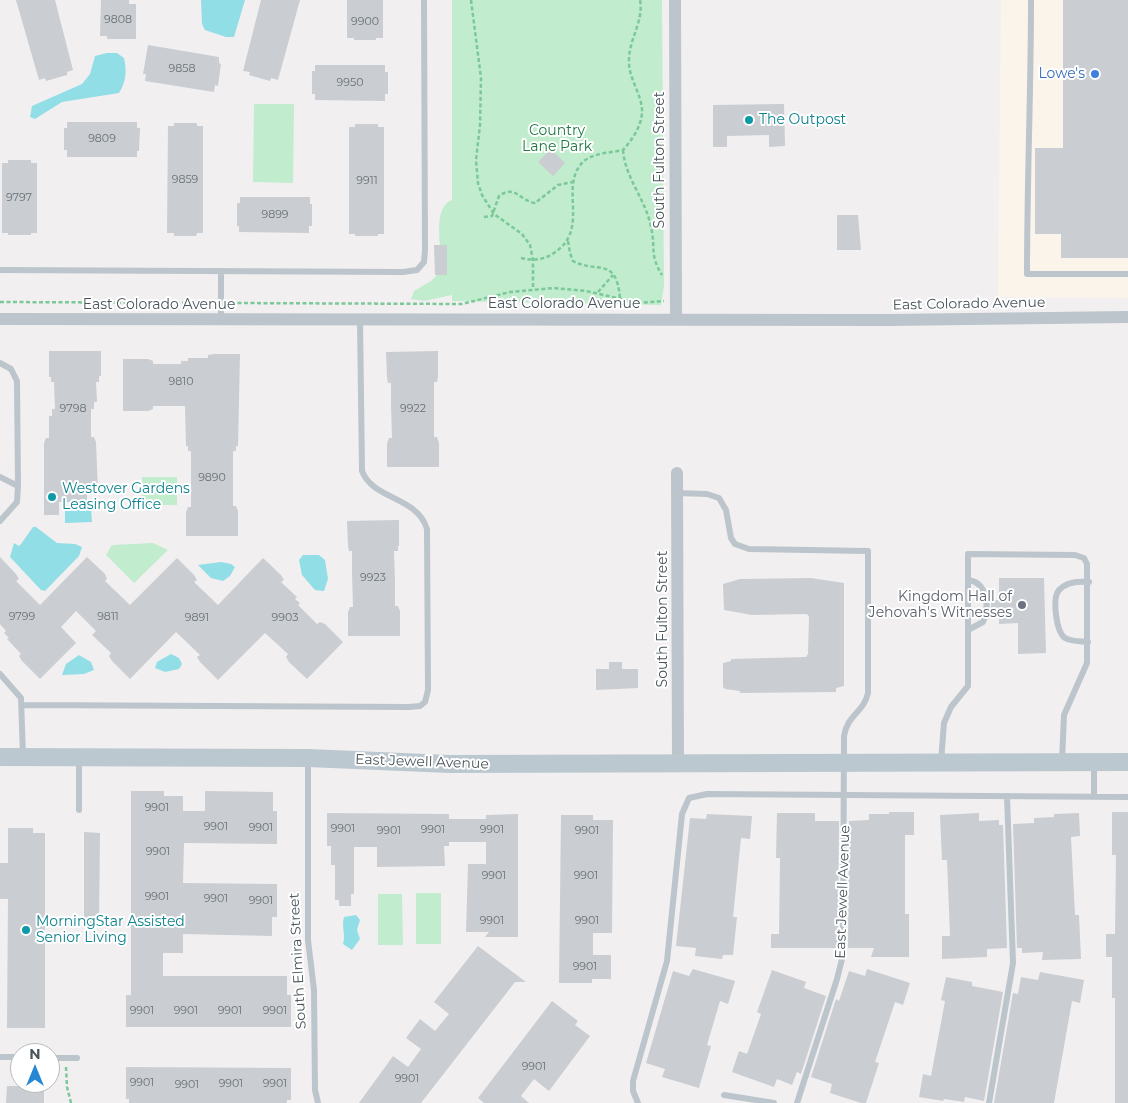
<!DOCTYPE html>
<style>
body{margin:0}
#map{position:relative;width:1128px;height:1103px;overflow:hidden;background:#f2eff0;font-family:Montserrat,sans-serif}
canvas{display:block}
.north{position:absolute;left:10px;top:1043px;width:50px;height:50px;box-sizing:border-box;background:#fff;border:1px solid #b6bbbd;border-radius:50%;rotate:0deg;font-size:14px;font-weight:700;line-height:20px;text-align:center;color:#49555b}
.north::after{content:'';display:block;margin:auto;width:18px;height:22px;background:#2687d5;clip-path:polygon(50% 0,100% 100%,50% 72%,0 100%)}
</style>
<div id="map">
<canvas width="1128" height="1103"></canvas>
<div class="north">N</div>
</div>
<script>
const ctx = document.querySelector('canvas').getContext('2d');
ctx.lineJoin = 'round';
function fill(path, color) {
  ctx.fillStyle = color;
  ctx.fill(path, 'evenodd');
}
function trace(path, color, width, dash) {
  ctx.strokeStyle = color;
  ctx.lineWidth = width;
  ctx.lineCap = dash ? 'butt' : 'round';
  ctx.setLineDash(dash || []);
  ctx.stroke(path);
}
function write(font, color, halo, rows, align = 'center') {
  ctx.font = font + ' Montserrat,sans-serif';
  ctx.lineWidth = 4;
  ctx.setLineDash([]);
  ctx.textBaseline = 'middle';
  ctx.strokeStyle = halo;
  ctx.fillStyle = color;
  for (const [text, x, y, turn = 0] of rows) {
    ctx.save();
    ctx.translate(x, y);
    ctx.rotate((+turn || 0) * Math.PI / 180);
    ctx.textAlign = isNaN(turn) ? turn : align;
    if (halo) ctx.strokeText(text, 0, 0);
    ctx.fillText(text, 0, 0);
    ctx.restore();
  }
}
fill(new Path2D(`
 M1001,0H1128V298L998,297Z`), '#fbf4ea');
fill(new Path2D(`
 M452,0H662L664,286L661,305L452,301V295L424,301L411,299L414,291L431,281L442,270C442,252 431,207 452,200Z
 M254,104H294L293,183L253,182Z
 M142,477H177V505H142Z
 M153,543L168,550L134,583L106,555L112,545Z
 M416,893H441V944H416Z
 M378,894H402L403,945H378Z`), '#c1eccd');
fill(new Path2D(`
 M201,0H245L234,37H226L205,30L202,24Z
 M117,53L124,58C127,71 126,82 119,93L62,102L35,119L30,117L32,106L82,84L90,74L95,56L107,53Z
 M65,509H91L92,522L65,523Z
 M33,527H36L57,543L75,544L82,547L79,556L45,591L41,590L10,557L14,543L19,546L21,544Z
 M303,555H319L325,560L328,579L324,591L315,590L302,575L299,560Z
 M221,562L231,564L235,567L230,576L223,581L211,578L198,565Z
 M171,654L179,658L182,664L179,669L165,672L155,668L157,662Z
 M79,655L91,662L94,670L84,674L62,675L66,664Z
 M356,915L360,920L357,930L360,939L352,950L343,944C346,934 341,927 344,917Z`), '#91dee6');
fill(new Path2D(`
 M16,0H55L73,70L67,72V75L46,81L45,78L39,80Z
 M101,0H129V4H136V39H107V36H100Z
 M261,0H300L278,80L271,78L270,81L249,75L250,72L243,71Z
 M347,0H383V38H376V40H354V38H347Z
 M1063,0H1128V258H1061V234H1035V148H1063Z
 M148,45L219,57V63L221,64L218,86L215,85L214,92L145,81L146,74H143Z
 M315,65H385V72H388V94H385V101L315,100V94H312V71H315Z
 M784,104L785,146L769,147V135L727,136V147H713V105Z
 M67,122H137V128H140L139,151H137V157H67V150H64V128H67Z
 M174,123H197V126H203V233H197L196,236H174V233H167L168,126H174Z
 M355,124H378V127H384V234H378V236H355V234H349V127H355Z
 M551,149L565,163L553,176L538,162Z
 M8,160H31V163H37V233H31V235H8V233H2V163H8Z
 M240,197H310V204H312V226H309V233L239,232V226H237V203H240Z
 M837,215H858L861,250H837Z
 M434,245H447V275H435Z
 M49,351H101V376H99V382H96L97,402H94V409H91V437H94L96,442L98,492H87V502H59V515H44V443L46,438H49V416H52V409H55L54,382H51V377H49Z
 M438,351V377L437,382H434V437H437L439,443V467H387V443L389,438H392L391,405V383H388L387,377L386,352Z
 M214,354H240L238,446H236V451H233V506H236L238,511V536H186V512L188,507H191V451H188V446H186L185,406H153V409L148,411H123V359H148L153,361V364H181V361H188V358H208V355Z
 M399,520V546H398V551H394L395,582V606H398L400,611V636H348V612L350,607H353L352,574V551H349L348,546L347,521Z
 M0,557L16,574L19,579L16,581L40,605L87,557L105,574L107,579L105,581L130,605L177,558L194,575L197,580L194,582L218,605L263,558L281,575L284,580L281,582L297,597L295,599L300,603L298,605L317,624L320,622L325,624L343,642L307,679L289,662L286,657L288,654L265,633L218,680L200,662L197,657L200,655L176,632L130,679L112,661L109,656L111,653L92,635L96,631L76,611L61,627L76,643L40,679L22,661L19,656L21,654L7,639L9,638L4,633L6,631L0,624Z
 M811,578L844,583V686L836,688V692L740,693V691L725,689L723,687V663L731,661V659L806,657L808,654L809,617L807,614L752,615L724,610L723,584L740,579Z
 M999,578H1044L1046,653L1018,654V623L999,624V611H991V600H999Z
 M609,662H622V669H638V688L596,690V669H609Z
 M131,791H164V796H183V811H205V791L273,792V811H277V844L184,843L183,883L277,884V917H272V936L183,934V953H163V976H287V995H291V1027H126V995H131Z
 M889,812H914V835H905V914H909V957H871L874,948H848L849,821L869,820V814H889Z
 M1112,812H1128V1103H1115V998H1112V957H1106V934H1115L1116,855H1112Z
 M327,813L449,814V819H486V815L518,814V937H485L489,932H466L468,864H486V842H449V846H444L445,866L377,867V847H354V894H351V906H339V900H335V865H331V846H327Z
 M777,813H815V821H839L838,948H771V934H779L780,858H776Z
 M979,813V821L999,820V825H1003L1007,948L987,949V957L942,959V936H950L947,860H942L940,815Z
 M1079,813L1080,836L1071,837L1075,915H1079L1081,959L1042,960L1043,952L1022,953V948H1017L1013,824L1034,823V818L1054,817V814Z
 M707,814L752,816L750,839L741,838L733,917H737L733,955H723L722,959L695,956L696,948L676,946L690,818L706,819Z
 M561,815H593V820H613L612,933H593V955H611V979H592V983H559Z
 M8,828H33V833H45V1028H7L8,899H0V863H8Z
 M84,832L100,833L99,925H84Z
 M478,946L526,982H515L421,1103H359L393,1056L408,1067L421,1049L406,1038L420,1019L435,1031L449,1014L434,1002Z
 M693,969L735,981L728,1004L720,1001L707,1045L711,1046L699,1088L662,1077L665,1069L646,1063L673,971L689,976Z
 M867,969L910,983L903,1005L895,1002L875,1062L879,1063L866,1103H861L830,1093L832,1084L811,1077L836,999L839,1001L849,971L865,976Z
 M772,970L806,982L804,988L826,996L801,1074L797,1072L792,1085L777,1079L774,1087L732,1072L739,1051L747,1054L761,1014L757,1012Z
 M1040,972L1084,980L1080,1003L1072,1001L1054,1103H994L1013,993L1018,994L1021,977L1038,980Z
 M946,977L972,982V986L1003,992L984,1101L965,1097L964,1102L944,1099L943,1101L919,1097L923,1074L931,1076L945,1001L941,1000Z
 M552,1001L578,1021L575,1025L590,1036L549,1091L534,1079L521,1096L529,1103H484L478,1098Z
 M126,1067L291,1068V1100H287V1103H129V1099H126Z
 M7,1086H44V1103H6Z`), '#cacdd1');
trace(new Path2D(`
 M471,0L481,78L480,125L476,160L478,183L482,195L494,214L522,234L530,245L533,260V289
 M623,150C625,178 646,200 651,227C656,248 649,254 662,275
 M484,217L492,216L499,196C515,184 520,201 535,203L558,185L573,182
 M568,241L570,253L573,261C598,274 616,256 620,298
 M521,258C533,261 544,260 554,253C591,229 558,187 583,162C592,153 610,153 623,150C632,140 641,127 642,113C643,95 628,79 629,60C629,39 644,21 640,0
 M598,292L613,275
 M0,302L210,303
 M231,303L462,304L510,292L554,288L586,291L639,303L664,301
 M66,1067L67,1087L71,1103`), '#7bc899', 2.5, [4, 2.5]);
trace(new Path2D(`
 M1031,0C1031,91 1027,182 1027,274H1128
 M0,270L403,272L417,270L424,262L425,250L424,0
 M221,320V271
 M0,363L11,369L17,381L18,486L17,502L0,521
 M0,477L18,486
 M677,493L707,494L719,498L726,510L731,538L735,544L749,549L868,551V693C864,712 847,715 844,736L843,955L837,979L797,1103
 M968,580C987,582 990,607 983,622L968,630
 M1088,642C1081,641 1072,642 1065,638C1056,632 1052,598 1059,590C1067,581 1079,581 1089,582
 M0,674L21,698L23,756
 M23,705L409,707L420,706L425,702L428,690L427,529C417,496 373,500 362,471L360,320
 M308,760V940L314,990L315,1090L318,1103
 M941,762L944,723L951,707L968,686V554L1075,555L1084,558L1087,564V663L1064,715L1062,761
 M1094,796V762
 M79,810V759
 M0,1057H20
 M50,1058H77
 M724,1095L774,1103
 M638,1103L633,1091V1081L667,961L682,814L689,798L707,794L1128,797
 M989,1103L1013,963L1007,796`), '#bcc5cb', 6);
trace(new Path2D(`
 M675,0L676,319
 M0,319L890,320L1128,317
 M677,473L678,764`), '#bcc5cb', 12);
trace(new Path2D(`
 M0,757L308,758L450,764L1128,762`), '#bcc8d0', 18);
for (const [x, y, r, color] of [
 [1095,74,5,"#3f7fe0"],
 [749,120,5,"#0f9aa8"],
 [52,497,5,"#0f9aa8"],
 [1022,605,5,"#6b7280"],
 [26,930,5,"#0f9aa8"]
]) {
  const dot = new Path2D();
  dot.arc(x, y, r, 0, 2 * Math.PI);
  ctx.fillStyle = color;
  ctx.fill(dot);
  trace(dot, '#fff', 2);
}
write('11px', '#697378', null, [
 ["9808",118,20],
 ["9900",365,22],
 ["9858",182,69],
 ["9950",350,83],
 ["9809",102,139],
 ["9859",185,180],
 ["9911",367,181],
 ["9797",19,198],
 ["9899",275,215],
 ["9810",181,382],
 ["9798",73,409],
 ["9922",413,409],
 ["9890",212,478],
 ["9923",373,578],
 ["9799",22,617],
 ["9811",108,617],
 ["9891",197,618],
 ["9903",285,618],
 ["9901",157,808],
 ["9901",216,827],
 ["9901",261,828],
 ["9901",343,829],
 ["9901",433,830],
 ["9901",492,830],
 ["9901",389,831],
 ["9901",587,831],
 ["9901",158,852],
 ["9901",494,876],
 ["9901",586,876],
 ["9901",157,897],
 ["9901",216,899],
 ["9901",261,901],
 ["9901",492,921],
 ["9901",587,921],
 ["9901",585,967],
 ["9901",142,1011],
 ["9901",186,1011],
 ["9901",230,1011],
 ["9901",275,1011],
 ["9901",534,1067],
 ["9901",407,1079],
 ["9901",142,1083],
 ["9901",231,1084],
 ["9901",275,1084],
 ["9901",187,1085]
]);
write('14px', '#366cbe', '#fff', [
 ["Lowe's",1085,74]
], 'right');
write('14px', '#0d838f', '#fff', [
 ["The Outpost",759,120],
 ["Westover Gardens",62,489],
 ["Leasing Office",62,505],
 ["MorningStar Assisted",36,922],
 ["Senior Living",36,938]
], 'left');
write('14px', '#1e7840', '#fff', [
 ["Country",557,131],
 ["Lane Park",557,147]
]);
write('14px', '#49555b', '#fff', [
 ["South Fulton Street",660,160,-90],
 ["East Colorado Avenue",564,304],
 ["East Colorado Avenue",969,304,-1],
 ["East Colorado Avenue",159,305],
 ["South Fulton Street",663,619,-90],
 ["East Jewell Avenue",422,762,2],
 ["East Jewell Avenue",843,892,-88],
 ["South Elmira Street",298,961,-93]
]);
write('14px', '#5b616d', '#fff', [
 ["Kingdom Hall of",1012,597],
 ["Jehovah's Witnesses",1012,613]
], 'right');
</script>
